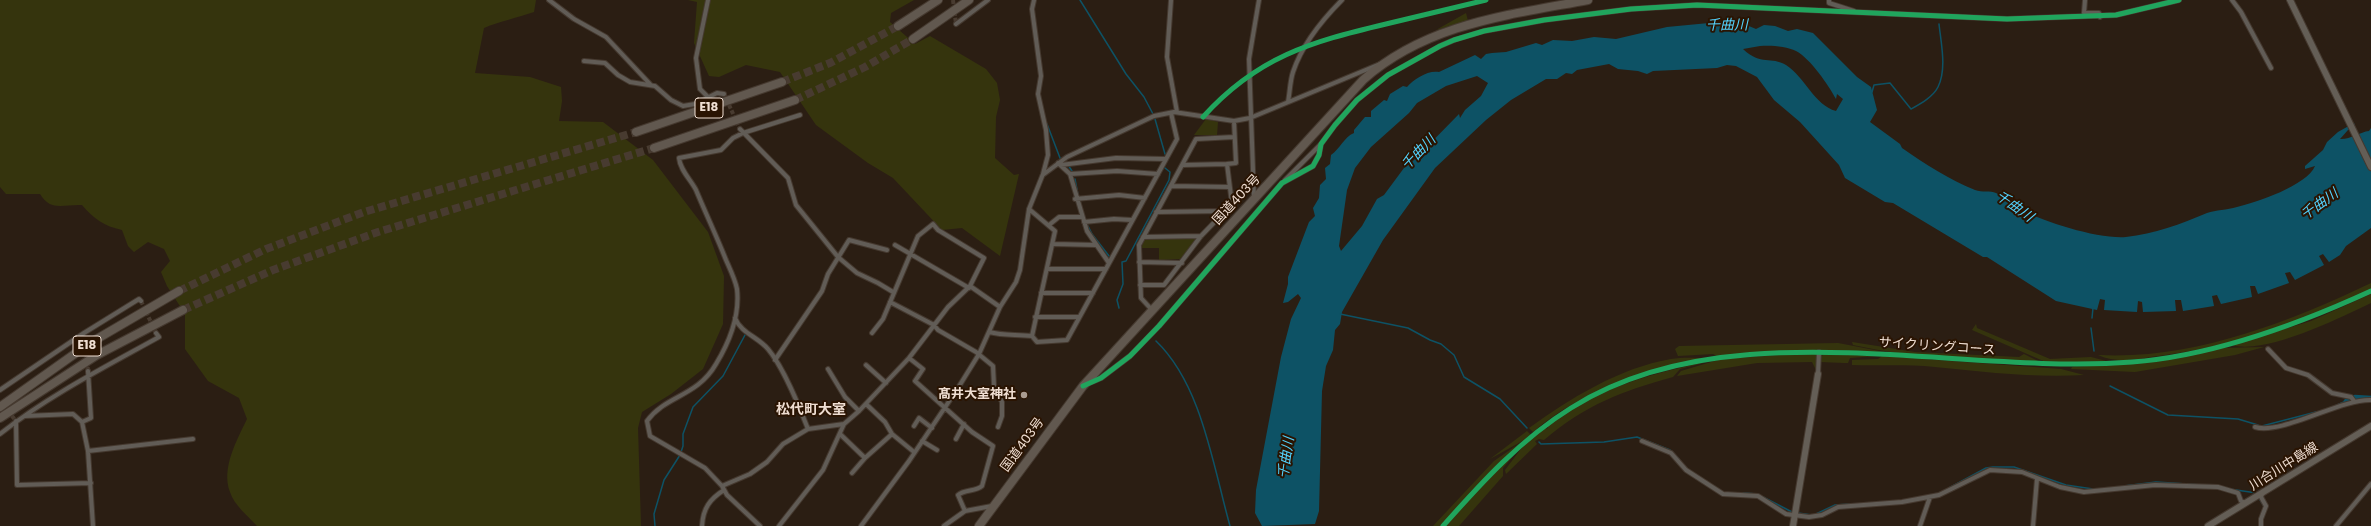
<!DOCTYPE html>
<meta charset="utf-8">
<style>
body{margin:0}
canvas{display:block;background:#2b1e13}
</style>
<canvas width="2371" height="526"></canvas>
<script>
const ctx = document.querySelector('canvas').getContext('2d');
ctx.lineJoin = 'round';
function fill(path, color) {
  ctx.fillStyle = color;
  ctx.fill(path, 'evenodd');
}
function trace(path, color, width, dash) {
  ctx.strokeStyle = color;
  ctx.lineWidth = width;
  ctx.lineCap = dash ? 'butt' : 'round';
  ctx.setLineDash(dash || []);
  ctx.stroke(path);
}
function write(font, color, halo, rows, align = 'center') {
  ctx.font = font + ' Poppins,"Noto Sans JP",sans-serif';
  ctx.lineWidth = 4;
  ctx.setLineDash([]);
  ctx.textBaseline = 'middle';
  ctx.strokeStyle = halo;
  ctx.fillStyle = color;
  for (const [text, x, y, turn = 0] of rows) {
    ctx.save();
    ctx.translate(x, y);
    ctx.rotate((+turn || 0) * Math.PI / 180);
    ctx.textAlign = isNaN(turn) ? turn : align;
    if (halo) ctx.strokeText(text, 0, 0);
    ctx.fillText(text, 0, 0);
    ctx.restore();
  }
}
fill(new Path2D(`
 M0,0H536L534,12C517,18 500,21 484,28L475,73L530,77L561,87L562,101L559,121L603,122L653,160L708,232L724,276L723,324L703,369L671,394L642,412L638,428L641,526H257C248,516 234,505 230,492C221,468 237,440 247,419L239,398L208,381L185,349V314L167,286L161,272L170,261L164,249L148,242L134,252L128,246L122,230C104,226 94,219 82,205C63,204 51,212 40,194H6L0,187Z
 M688,0H914L891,13L890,22L915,44L930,36L986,69L997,83L1000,100L996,117L995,158L1014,175L1019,174L1000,256L962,228L942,230L893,178L868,163L816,125L780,72L746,65L719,77L709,76L694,43L697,2Z
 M1466,13L1468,21L1436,30Z
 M1206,119L1218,122L1217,135H1194Z
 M1194,238L1196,241L1180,259L1159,260V248H1141L1145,239Z
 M2371,283V290C2301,322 2228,348 2151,357C2132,360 2116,363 2098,355C2192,360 2287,323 2371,283Z
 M2371,294V303C2339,318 2266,355 2232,345L2311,321Z
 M1976,324L1977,328L2050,359L2091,357L2110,362L2048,363L1972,330Z
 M1852,342L1915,352L2019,357L2024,354L2038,361L2037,364C1976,363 1913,358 1853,345Z
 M1838,343L1885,352L1819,350L1750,353L1719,357L1713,354L1678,356L1675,349L1679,346Z
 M2264,347L2235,355L2135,372L2071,369L2072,367L2136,363L2222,348Z
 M1795,354H1816V370L1812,362L1757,363L1677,376L1681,371L1721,359Z
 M1825,354L1876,356L1850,358L1848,363H1845L1820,362L1821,356Z
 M1882,356L2061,369L2084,375C2034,378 1985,372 1935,367C1907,364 1880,366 1852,365V360L1878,359Z
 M1708,358C1645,371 1583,389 1533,432L1529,428C1571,398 1619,368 1671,359C1683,357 1696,358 1708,358Z
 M1711,361L1680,369L1673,377C1620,392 1587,404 1544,440L1539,439L1535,441L1537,444L1506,474L1505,470L1527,441L1541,430L1548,428V425C1596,388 1653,373 1711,361Z
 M1527,431L1531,435L1526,439L1490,459Z
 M1520,443L1471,491L1441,526H1433L1494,461Z
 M1519,449L1503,468V476L1459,526H1444L1468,499Z`), '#35340d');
fill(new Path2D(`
 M1709,23L1744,24L1756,29L1764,25L1775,26L1788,31L1797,29L1813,33L1857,77L1871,87L1877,110L1870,122L1900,144L1902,148C1925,164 1950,180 1975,190C1982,193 1990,190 1996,193C2006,198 2014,207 2023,211C2048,223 2098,239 2126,237C2154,234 2181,224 2207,213C2216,210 2227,210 2237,207C2255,203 2308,185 2315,166L2305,169V166L2323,150L2327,142L2338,132L2354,123L2355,125L2348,130L2340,139C2349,140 2360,132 2369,131L2371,128V228L2346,246L2340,255L2329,262L2323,254L2319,256L2324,265L2295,280L2290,272L2285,273L2289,283L2258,294L2255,286H2250L2252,297L2221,304L2217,295L2212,296L2214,306L2183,311L2181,300H2175L2176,311L2143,312L2142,302L2138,301L2137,312L2104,310L2105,300L2100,299L2097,310L2056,301L1987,257H1983L1893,203L1885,202L1845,178L1839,165L1800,122L1774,100L1757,77L1736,66L1727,65L1717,68L1653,71L1647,74L1638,71L1618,69L1609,64L1577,70L1572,74L1566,73L1557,79H1546L1511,100L1486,120L1435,168L1383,240L1342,312L1340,324L1335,330L1333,350L1326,366L1322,391L1319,511L1315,524L1262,526L1255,513L1256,490L1281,357L1291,319L1301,298L1298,294L1288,302L1283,303L1288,284V277L1309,222L1315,216L1313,208L1319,198L1320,185L1326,179L1325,168L1330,164L1331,155C1340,149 1344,137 1354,133V130L1365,117H1371V111L1384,100L1387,101L1390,94L1403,86L1407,87C1414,79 1428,70 1439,72L1475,55L1481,59L1486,54L1492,53L1506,52L1536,43L1542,45L1553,40L1572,41L1594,37L1616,39L1667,27ZM1760,46C1770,45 1787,46 1796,51C1810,58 1829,86 1836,99L1837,94L1843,99L1836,111C1814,105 1805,77 1786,65C1771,56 1761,66 1743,49ZM1477,76L1488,83L1481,96L1465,110L1460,118L1459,114L1411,163L1404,168L1384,195L1377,199L1362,226L1341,251L1339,246L1347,190L1355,168L1371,147L1409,113L1417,103L1446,86Z`), '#0d5265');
trace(new Path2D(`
 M1080,0L1126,74L1144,97L1153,114
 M1872,92L1874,85L1890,83L1911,109C1920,104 1933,97 1938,87C1947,69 1941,43 1939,24
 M1155,119L1165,154
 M1047,124L1060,158
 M1068,165L1072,171
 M1075,179L1078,195
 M1084,216L1086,220
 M1088,226L1092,234L1109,256
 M1119,308L1117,300L1123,284L1122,262L1126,261L1169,180L1170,172L1165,168
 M1340,314L1408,328L1430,340L1441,344L1454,355L1464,377L1500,399L1527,428
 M2092,318L2093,308
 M2091,328L2094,351
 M1156,341C1202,385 1213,466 1230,526
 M2110,386L2168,415L2238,419L2258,425
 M2335,406L2346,401
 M2262,426L2316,412
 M1539,442L1541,444L1604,442L1637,437L1670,450L1679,459
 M2124,486L2156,482L2202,485
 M1949,488L1986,468L1993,467H2014L2066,485L2093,489
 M2229,489L2257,493
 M1743,493L1758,494
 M1763,497L1792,512
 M2259,498L2263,505
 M1798,513L1812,515
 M1816,514L1835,505L1851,504
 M655,526L654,514L664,480L680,455L683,446V434L693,407L723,376L745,335`), '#0d5265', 1.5);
trace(new Path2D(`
 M2355,397L2371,398
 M2346,401L2349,399`), '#0d5265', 4.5);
trace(new Path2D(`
 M953,0L956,24
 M724,94L740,129
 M141,301L156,333
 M85,337L88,371
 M8,411L16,421`), '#483b30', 4, [4, 2]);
trace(new Path2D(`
 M782,82L830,63L898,26
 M795,100L865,67L913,39
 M179,291L266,249L364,212L636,132
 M183,310L273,270L378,232L654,148`), '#483b30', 8, [8, 4]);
const street = new Path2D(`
 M549,0L574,19L606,37L650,84
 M708,0L696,58L700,89L709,98
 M1171,0L1167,57L1177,112
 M1829,0V3L1854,11
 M2085,0L2084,13H2099L2100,17
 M2232,0L2241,12L2271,68
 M956,24L988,0
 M584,61L605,63L618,75L630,82L655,86L671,100L683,106L695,104L717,93L724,94
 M1288,102C1290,92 1290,81 1293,72C1302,45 1323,19 1342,0
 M740,129L788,178L796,205L838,257L857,273L878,283L893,292
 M1058,163L1070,174L1087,231L1109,263
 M1061,165L1116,158L1166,159
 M1183,165L1227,164
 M1044,174L1067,157L1154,116L1174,112L1234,121L1250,118L1380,64
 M1070,174L1117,171L1158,174
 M1285,180L1321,144
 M1171,186L1229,187
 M1254,198L1249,59L1259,0
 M1075,199L1119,195L1145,198
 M1029,209L1055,231L1032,336L1037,342L1067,340L1177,139L1171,113
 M1156,212L1225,211
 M1084,222L1114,219L1132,220
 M1049,225L1059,217H1082
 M1143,237L1201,236
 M1054,244L1096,245
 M895,245L969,288
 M1139,262L1182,263
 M1048,269H1106
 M1140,285H1164L1201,236L1232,204L1227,164L1236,163L1234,121
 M970,286L1000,307
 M1041,293H1093
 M890,302L934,325L938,330L976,352L993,366L994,386L1002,402V416L998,427
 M1152,310L1141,298L1139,245L1196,139L1234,137
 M1035,317H1079
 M735,318C741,333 758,337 768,349C784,368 799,406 808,429
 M989,332C1004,336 1017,334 1032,336
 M2268,349L2286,368L2308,375L2332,393L2351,397L2354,401
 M909,358L923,369L915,381L972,432L993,446L982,486C975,492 965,489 958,495L965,511
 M775,360L822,291L828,274L849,240L887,250
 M866,365L886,383
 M828,369L845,397L859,411
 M1818,374L1819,352
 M1087,384L1101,378L1130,356L1159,326L1282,183L1313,166L1319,155L1321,144L1335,125L1357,100L1388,75L1440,46L1454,40L1484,31L1544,20L1631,9L1697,5L2007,19L2116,15L2179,0
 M0,390L84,333L139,299L141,301
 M866,404L885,422L892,434L914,452
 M25,416L73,414L82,422L88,451L93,526
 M16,421L17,485L91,483
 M82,422L91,418L88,371
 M914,426L919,418L932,428
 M2255,427C2282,435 2340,399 2371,400
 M0,434C48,396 105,367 159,337L156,333
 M840,434L865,458L892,434
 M956,439L964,424
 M922,441L937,450
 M1642,441L1671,453L1686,470L1723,494L1758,496L1786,514L1809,517L1822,515L1838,507L1902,502L1939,495L1990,470L2022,472L2060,487L2084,492L2155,485L2218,487L2238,493L2241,501L2246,503
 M88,451L193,439
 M852,473L865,458
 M722,486L750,474L767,462L783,444L808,429L844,424L859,411L909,358L948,307L970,286L984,258L938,230L933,224L918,236L883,319L872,333
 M702,526C703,508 710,499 724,490
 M760,526L727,495L722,486L705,468L650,436L647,421C666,395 697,397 716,364C730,341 740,316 737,289C735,279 730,269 726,260C717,237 706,214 696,190C691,180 680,170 679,158L721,150L733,138L743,133L800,115
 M779,526L823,470L844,424
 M861,526L909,461L958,388L979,354L1000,307L1016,282L1020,270L1029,209L1043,174L1048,155L1046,130L1038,94L1041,76L1032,9L1034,0
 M944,526L965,511L992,506
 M1920,526L1930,497
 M2033,526L2037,479
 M2261,526V519L2266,506L2261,497L2262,494
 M2336,526L2371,484`);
const secondary = new Path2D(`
 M2290,0L2371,167
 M1793,526L1818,374
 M2208,526L2371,426`);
const highway = new Path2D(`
 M898,26L938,0
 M913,39L969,0
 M636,132L782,82
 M654,148L795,100
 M0,407L90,343L179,291
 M0,418L97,355L183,310
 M979,526L1083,386L1363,80C1426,24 1508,15 1588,0`);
trace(street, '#45392f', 6);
trace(secondary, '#45392f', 8);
trace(highway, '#45392f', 10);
trace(street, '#615c56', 4);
trace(secondary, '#645e56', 6);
trace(highway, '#61584f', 8);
trace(new Path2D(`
 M1203,117C1257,57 1310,42 1386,24C1419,16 1452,8 1486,0
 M1083,386L1101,378L1130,356L1159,326L1282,183L1313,166L1319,155L1321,144L1335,125L1357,100L1388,75L1440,46L1454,40L1484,31L1544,20L1631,9L1697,5L2007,19L2116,15L2179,0
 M1443,526C1482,482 1521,439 1571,408C1729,308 1956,376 2132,362C2213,356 2297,325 2371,291`), '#20a55d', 5);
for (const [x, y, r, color] of [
 [1024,395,4,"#aa9b8f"]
]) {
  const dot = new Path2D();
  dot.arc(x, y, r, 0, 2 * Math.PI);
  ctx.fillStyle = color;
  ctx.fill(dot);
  trace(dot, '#2a1402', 1.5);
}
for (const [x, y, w] of [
 [709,108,28],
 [87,346,28]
]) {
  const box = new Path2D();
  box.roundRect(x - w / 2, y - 10, w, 20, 3);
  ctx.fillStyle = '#2a1402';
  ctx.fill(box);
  trace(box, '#efded2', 1);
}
write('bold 12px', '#efded2', null, [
 ["E18",709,108],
 ["E18",87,346]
]);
write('13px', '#efded2', '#2a1402', [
 ["国道403号",1237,200,-47],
 ["サイクリングコース",1937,347,4],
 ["国道403号",1023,445,-54],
 ["川合川中島線",2284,467,-32]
]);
write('bold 13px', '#efded2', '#2a1402', [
 ["髙井大室神社",1016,395]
], 'right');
write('italic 14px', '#53d2fd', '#2a1402', [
 ["千曲川",1727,26,-1],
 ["千曲川",1419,153,-46],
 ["千曲川",2320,205,-36],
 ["千曲川",2014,207,35],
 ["千曲川",1287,458,-82]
]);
write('bold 14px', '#efded2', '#2a1402', [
 ["松代町大室",811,410]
]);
</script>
